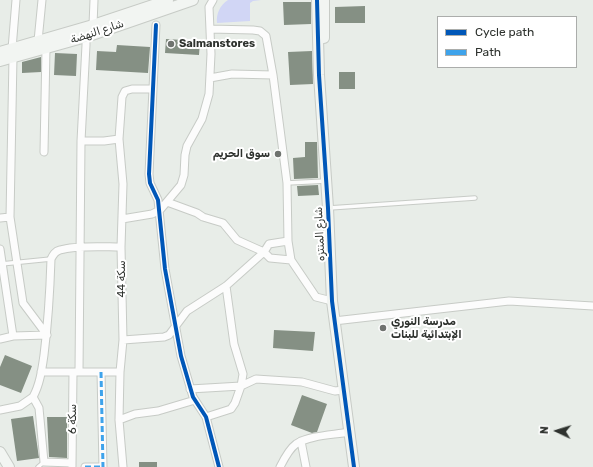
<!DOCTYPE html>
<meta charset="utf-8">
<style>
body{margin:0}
#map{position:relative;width:593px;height:467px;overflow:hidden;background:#e8ede8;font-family:Rubik,sans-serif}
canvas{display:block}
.legend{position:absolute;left:437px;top:16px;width:140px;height:52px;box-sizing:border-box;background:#fff;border:1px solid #abadab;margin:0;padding:5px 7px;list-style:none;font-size:12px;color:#2e322e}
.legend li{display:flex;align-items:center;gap:8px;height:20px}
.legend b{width:20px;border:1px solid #abadab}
.north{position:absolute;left:537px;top:411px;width:40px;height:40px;-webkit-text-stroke:3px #fff;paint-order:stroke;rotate:274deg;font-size:11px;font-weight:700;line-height:16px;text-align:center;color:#2e322e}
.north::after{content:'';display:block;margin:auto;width:14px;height:18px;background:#2e322e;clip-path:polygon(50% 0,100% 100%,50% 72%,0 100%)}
</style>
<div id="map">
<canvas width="593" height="467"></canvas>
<ul class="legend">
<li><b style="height:5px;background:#0057b8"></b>Cycle path</li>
<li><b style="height:5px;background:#3ea3eb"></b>Path</li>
</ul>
<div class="north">N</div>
</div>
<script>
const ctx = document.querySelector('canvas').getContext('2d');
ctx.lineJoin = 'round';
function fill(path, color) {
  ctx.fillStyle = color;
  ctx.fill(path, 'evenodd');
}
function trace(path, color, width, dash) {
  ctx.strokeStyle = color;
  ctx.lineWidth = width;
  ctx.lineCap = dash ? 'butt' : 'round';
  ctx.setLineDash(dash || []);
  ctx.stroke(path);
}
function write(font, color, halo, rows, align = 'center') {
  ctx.font = font + ' Rubik,"Noto Sans Arabic",sans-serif';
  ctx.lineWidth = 4;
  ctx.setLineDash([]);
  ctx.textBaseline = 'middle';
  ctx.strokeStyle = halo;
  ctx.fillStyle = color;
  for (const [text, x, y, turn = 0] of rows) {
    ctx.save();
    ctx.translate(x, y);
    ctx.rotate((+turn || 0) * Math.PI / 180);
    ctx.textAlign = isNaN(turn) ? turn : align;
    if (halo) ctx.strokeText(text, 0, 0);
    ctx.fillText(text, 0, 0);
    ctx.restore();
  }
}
fill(new Path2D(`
 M228,0H261L253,1L250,3V21L217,23C216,14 220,5 228,0Z`), '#d1d6f5');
fill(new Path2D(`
 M283,2H311V24L284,25Z
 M365,6V23H335V7Z
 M166,39L200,41L199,55L165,53Z
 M117,45L150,47L148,73L96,70L97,51L116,52Z
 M312,51L313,84L290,85L288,52Z
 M55,53L77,54L76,76L54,75Z
 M41,57V72L22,73V62Z
 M339,72H355V89H339Z
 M305,142H317L318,178L294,179L293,158L305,157Z
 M318,185L319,195L298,196L297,186Z
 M274,330L315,332L313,351L273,348Z
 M5,355L32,366L21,393L0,385V367Z
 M302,395L327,404L317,432L312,433L291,425Z
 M33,416L39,458L17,461L11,419Z
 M47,417H67V458L49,457Z
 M139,462H157V467H139Z`), '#859084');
const lane = new Path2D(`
 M287,183L326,181
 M329,208L475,198
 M1,264L51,259
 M38,467L44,462`);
const street = new Path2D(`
 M93,25L94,0
 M156,25L149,174L150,183L158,200L165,269L181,356L193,397L206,417L219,467
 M210,29L253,30L260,31L266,36L273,75L287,183L288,241L291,260L316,297L332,301
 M38,41L42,0
 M12,49L16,0
 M13,57L10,217L23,303L47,335
 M210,78L232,74L273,75
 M81,141H104L119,139
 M44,152L46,48
 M167,202L197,213L203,217L223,223L237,240L264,252L270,258L291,260
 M0,218L10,217
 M122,219L152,214L160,210L181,185L184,175L185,155L187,146L202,119L209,94L211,54L209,7L213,0
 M0,249L13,336
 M334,321L509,301L593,306
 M0,339L13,336L47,335
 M123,340L164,337L169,335L187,311L226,286L264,252L269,244L288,241
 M41,372H120
 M79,372L81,141L86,45V37
 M101,372L103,467
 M190,389L241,386L256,379L302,382L335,391L343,390
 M0,410L20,406L33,397
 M206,417L231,409L235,403L241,386L243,374L234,344L226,286
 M119,420L135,414L158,411L195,400
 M301,441L306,467
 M72,463L44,462L39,408L33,397C40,384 42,369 44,355C48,323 50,291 51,259C53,255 55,251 60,250C76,245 104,247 121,247
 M72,466L73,372
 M85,467H103
 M123,467L119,420L120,372L123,340L121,247L123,184L119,139L122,97L125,91L132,89H153
 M280,467C284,459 289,449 296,444C310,435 334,435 349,432`);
const secondary = new Path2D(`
 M317,0L319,75L328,208L332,301L354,467
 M324,0V38
 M0,52L93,25L168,0
 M0,61L86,37L193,0
 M0,452L9,467`);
trace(lane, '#c7cbc6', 5.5);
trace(street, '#c7cbc6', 9);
trace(secondary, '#c7cbc6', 12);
trace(lane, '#fcfcfc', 3.5);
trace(street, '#fcfcfc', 7);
trace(secondary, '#f2f5f2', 10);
trace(new Path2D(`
 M101,372L103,467
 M85,467H103`), '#3ea3eb', 3, [6, 3]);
trace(new Path2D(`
 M317,0L319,75L328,208L332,301L354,467
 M156,25L149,174L150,183L158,200L165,269L181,356L193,397L206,417L219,467`), '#0057b8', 4);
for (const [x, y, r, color] of [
 [171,44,4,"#6f736f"],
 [278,154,4,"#6f736f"],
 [383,328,4,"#6f736f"]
]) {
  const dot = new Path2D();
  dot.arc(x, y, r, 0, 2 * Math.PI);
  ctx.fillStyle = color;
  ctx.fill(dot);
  trace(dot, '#fff', 1.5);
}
write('11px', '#2e322e', '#fff', [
 ["شارع النهضة",97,32,-18],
 ["شارع المنتزه",320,234,-93],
 ["سكة 44",122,279,-90],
 ["سكة 6",73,419,-90]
]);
write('bold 11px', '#2e322e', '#fff', [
 ["Salmanstores",179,44],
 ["سوق الحريم",270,154,"right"],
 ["مدرسة النوري",391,322],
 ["الإبتدائية للبنات",391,335]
], 'left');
</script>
